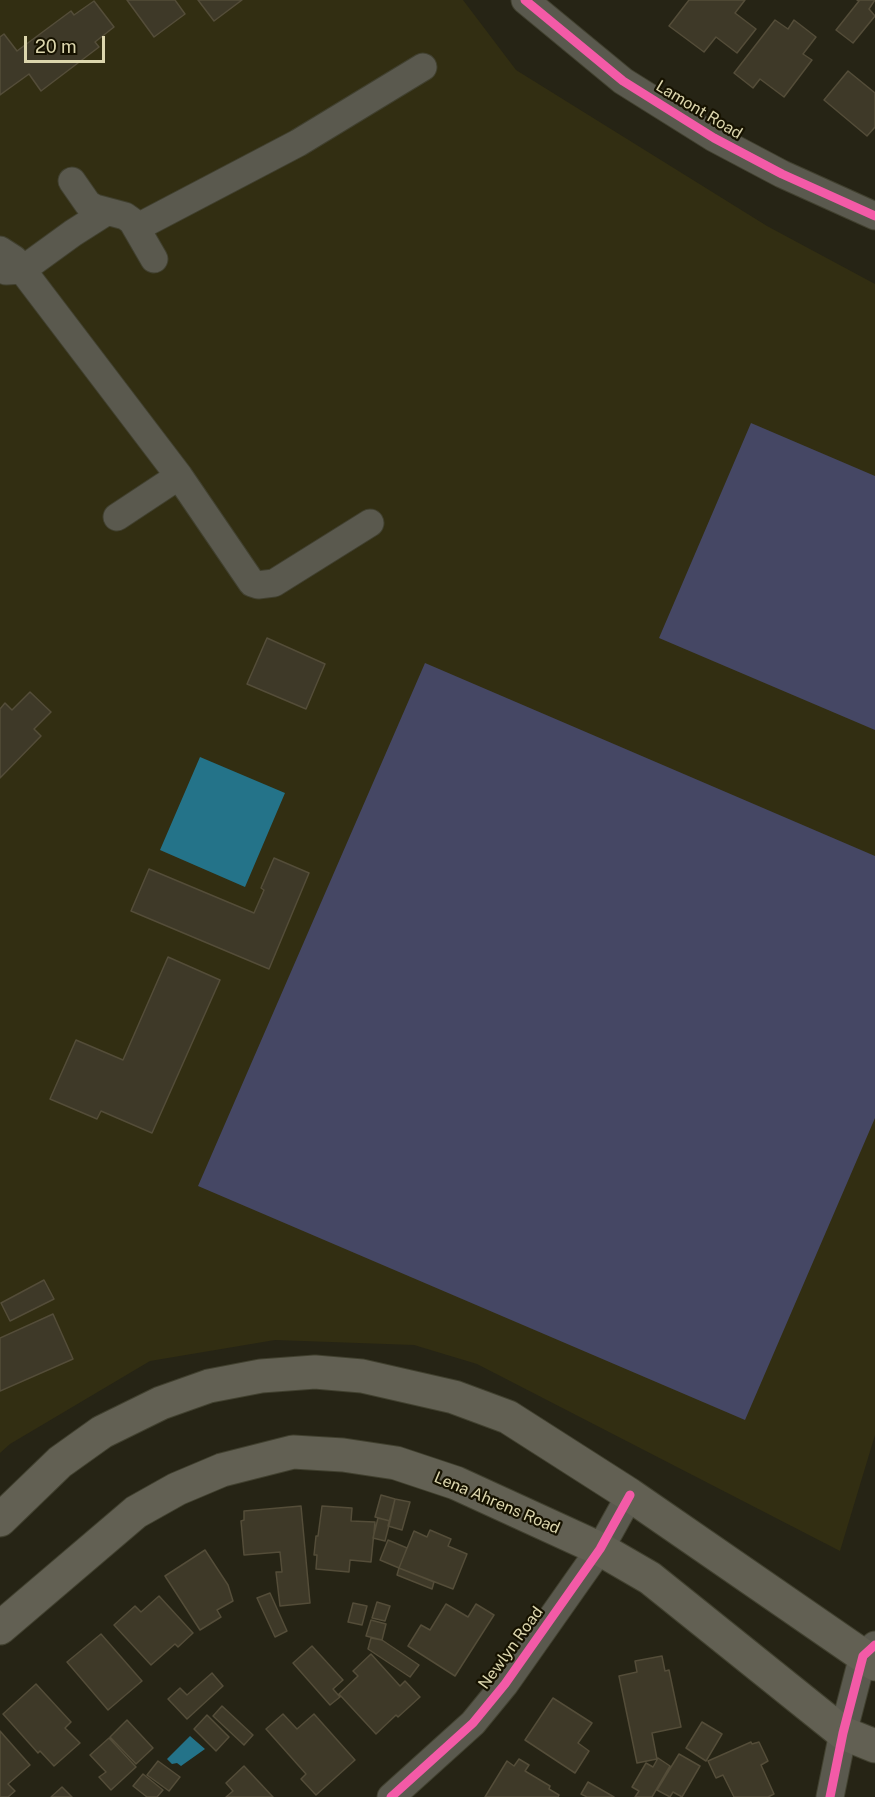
<!DOCTYPE html>
<style>
body{margin:0}
#map{position:relative;width:875px;height:1797px;overflow:hidden;background:#262415;font-family:"Public Sans",sans-serif}
canvas{display:block}
.scale{position:absolute;left:24px;top:36px;width:81px;height:27px;box-sizing:border-box;border:3px solid #dcd6ad;border-top:0;padding-left:8px;font-size:18px;line-height:21px;white-space:nowrap;color:#dcd6ad;-webkit-text-stroke:4px #161200;paint-order:stroke}
</style>
<div id="map">
<canvas width="875" height="1797"></canvas>
<div class="scale">20 m</div>
</div>
<script>
const ctx = document.querySelector('canvas').getContext('2d');
ctx.lineJoin = 'round';
function fill(path, color) {
  ctx.fillStyle = color;
  ctx.fill(path, 'evenodd');
}
function trace(path, color, width, dash) {
  ctx.strokeStyle = color;
  ctx.lineWidth = width;
  ctx.lineCap = dash ? 'butt' : 'round';
  ctx.setLineDash(dash || []);
  ctx.stroke(path);
}
function write(font, color, halo, rows, align = 'center') {
  ctx.font = font + ' "Public Sans",sans-serif';
  ctx.lineWidth = 4.5;
  ctx.setLineDash([]);
  ctx.textBaseline = 'middle';
  ctx.strokeStyle = halo;
  ctx.fillStyle = color;
  for (const [text, x, y, turn = 0] of rows) {
    ctx.save();
    ctx.translate(x, y);
    ctx.rotate((+turn || 0) * Math.PI / 180);
    ctx.textAlign = isNaN(turn) ? turn : align;
    if (halo) ctx.strokeText(text, 0, 0);
    ctx.fillText(text, 0, 0);
    ctx.restore();
  }
}
fill(new Path2D(`
 M0,0H463L516,70L767,226L875,284V1435L840,1551L477,1364L414,1345L275,1340L150,1361L10,1444L0,1453Z`), '#322e12');
fill(new Path2D(`
 M751,423L875,476V730L659,638Z
 M425,663L875,856V1118L745,1420L198,1186Z`), '#454764');
fill(new Path2D(`
 M200,757L285,793L245,887L160,850Z
 M190,1736L205,1749L181,1766L177,1763L172,1764L167,1759Z`), '#247389');
const building = new Path2D(`
 M127,0H175L185,14L154,37Z
 M198,0H242L214,21Z
 M689,0H745L735,13L756,29L737,53L716,37L704,52L669,26Z
 M857,0H875L869,9L875,16L853,43L836,30L859,1Z
 M94,1L114,27L95,42L99,47L41,91L29,74L0,95V37L4,34L17,51L71,11L74,15Z
 M775,20L788,29L794,20L816,37L803,54L812,60L784,97L760,79L753,88L734,73Z
 M848,71L875,93V127L867,136L824,100Z
 M267,638L325,664L306,709L247,684Z
 M30,692L51,712L34,729L41,736L0,778V709L5,703L12,710Z
 M274,858L309,873L269,969L131,911L149,869L254,913L264,890L261,888Z
 M168,957L220,980L152,1133L101,1111L97,1119L50,1099L76,1040L123,1060Z
 M44,1280L54,1299L10,1321L1,1303Z
 M53,1314L73,1359L0,1391V1338Z
 M381,1495L395,1499L390,1521L375,1517Z
 M395,1499L410,1502L402,1530L388,1526Z
 M301,1506L310,1603L280,1606L276,1572H282L280,1552L244,1555L241,1521L244,1520V1511Z
 M322,1506L352,1508L351,1521L375,1522L371,1562L350,1560L349,1572L316,1569L317,1555H314L316,1536H318Z
 M378,1518L390,1521L385,1541L373,1538Z
 M430,1530L451,1539L448,1546L467,1554L453,1589L399,1568L414,1531L427,1537Z
 M388,1540L407,1548L399,1568L380,1560Z
 M205,1550L228,1585L233,1601L217,1610L221,1617L200,1630L165,1576Z
 M399,1568L434,1582L432,1589L397,1575Z
 M270,1593L287,1631L275,1637L257,1598Z
 M159,1596L193,1633L178,1647L175,1644L151,1665L114,1625L135,1606L141,1612Z
 M377,1602L390,1606L385,1621L372,1618Z
 M353,1603L367,1606L362,1625L348,1622Z
 M446,1604L468,1617L476,1604L494,1615L455,1676L408,1646L421,1625L430,1630Z
 M371,1620L386,1624L382,1640L366,1636Z
 M101,1634L142,1681L108,1710L67,1662Z
 M371,1638L382,1640L419,1665L410,1677L368,1649Z
 M312,1646L343,1680L333,1689L340,1697L330,1705L293,1663Z
 M371,1654L400,1686L405,1681L420,1697L398,1717L396,1715L376,1734L339,1694L358,1676L353,1671Z
 M662,1656L665,1671L669,1670L681,1727L652,1733L657,1759L637,1763L619,1676L637,1672L635,1661Z
 M212,1673L223,1686L187,1719L168,1699L180,1688L187,1695Z
 M36,1684L71,1722L65,1728L80,1743L54,1766L40,1751L38,1753L3,1714Z
 M553,1698L592,1723L578,1743L589,1751L575,1773L525,1740Z
 M222,1706L253,1735L244,1745L213,1716Z
 M283,1714L297,1729L314,1714L355,1760L316,1795L301,1779L306,1774L266,1729Z
 M207,1715L229,1737L216,1751L194,1729Z
 M127,1720L153,1748L136,1764L110,1737Z
 M702,1722L722,1734L706,1761L686,1748Z
 M0,1731L30,1765L8,1784L15,1791L8,1797H0Z
 M109,1738L136,1767L111,1790L99,1777L106,1772L90,1755Z
 M751,1742L752,1744L759,1742L768,1761L761,1765L774,1794L768,1797H734L723,1775L716,1778L708,1761Z
 M679,1754L700,1766L682,1797L673,1792L670,1797L657,1790Z
 M658,1758L670,1766L652,1797H635L639,1791L632,1787L646,1763L653,1767Z
 M519,1759L529,1765L525,1771L550,1786L549,1789L559,1795L558,1797H485L507,1761L514,1766Z
 M158,1761L180,1777L169,1791L147,1775Z
 M244,1766L273,1797H226L233,1791L226,1783Z
 M143,1774L163,1790L157,1797H147L133,1786Z
 M588,1782L614,1797H587L581,1794Z
 M62,1787L72,1797H51Z`);
fill(building, '#3e3928');
trace(building, '#544d39', 1.5);
const minor = new Path2D(`
 M525,0L623,81L714,138L782,174L875,216
 M72,181L88,204L95,208L125,216L132,221L154,259
 M136,228L298,143L423,67
 M0,250L14,259L179,476L252,583L258,585L274,583L370,523
 M6,271L22,270L73,233L106,212
 M117,517L179,476
 M391,1797L473,1723L505,1684L600,1549L630,1495
 M830,1797L843,1733L863,1656L875,1645`);
const major = new Path2D(`
 M0,1520L60,1462L102,1432L161,1403L209,1386L261,1376L315,1372L362,1376L454,1397L508,1417L630,1495L875,1664
 M0,1628L136,1512L177,1489L222,1470L293,1452L343,1455L396,1463L456,1483L600,1549L650,1578L843,1733L875,1746`);
trace(minor, '#41402f', 29);
trace(major, '#41402f', 35);
trace(minor, '#5a594e', 27);
trace(major, '#626053', 33);
trace(new Path2D(`
 M525,0L623,81L714,138L782,174L875,216
 M391,1797L473,1723L505,1684L600,1549L630,1495
 M830,1797L843,1733L863,1656L875,1645`), '#f35aa7', 9);
write('16px', '#dcd6ad', '#161200', [
 ["Lamont Road",699,110,31],
 ["Lena Ahrens Road",497,1503,23],
 ["Newlyn Road",511,1648,-54]
]);
</script>
